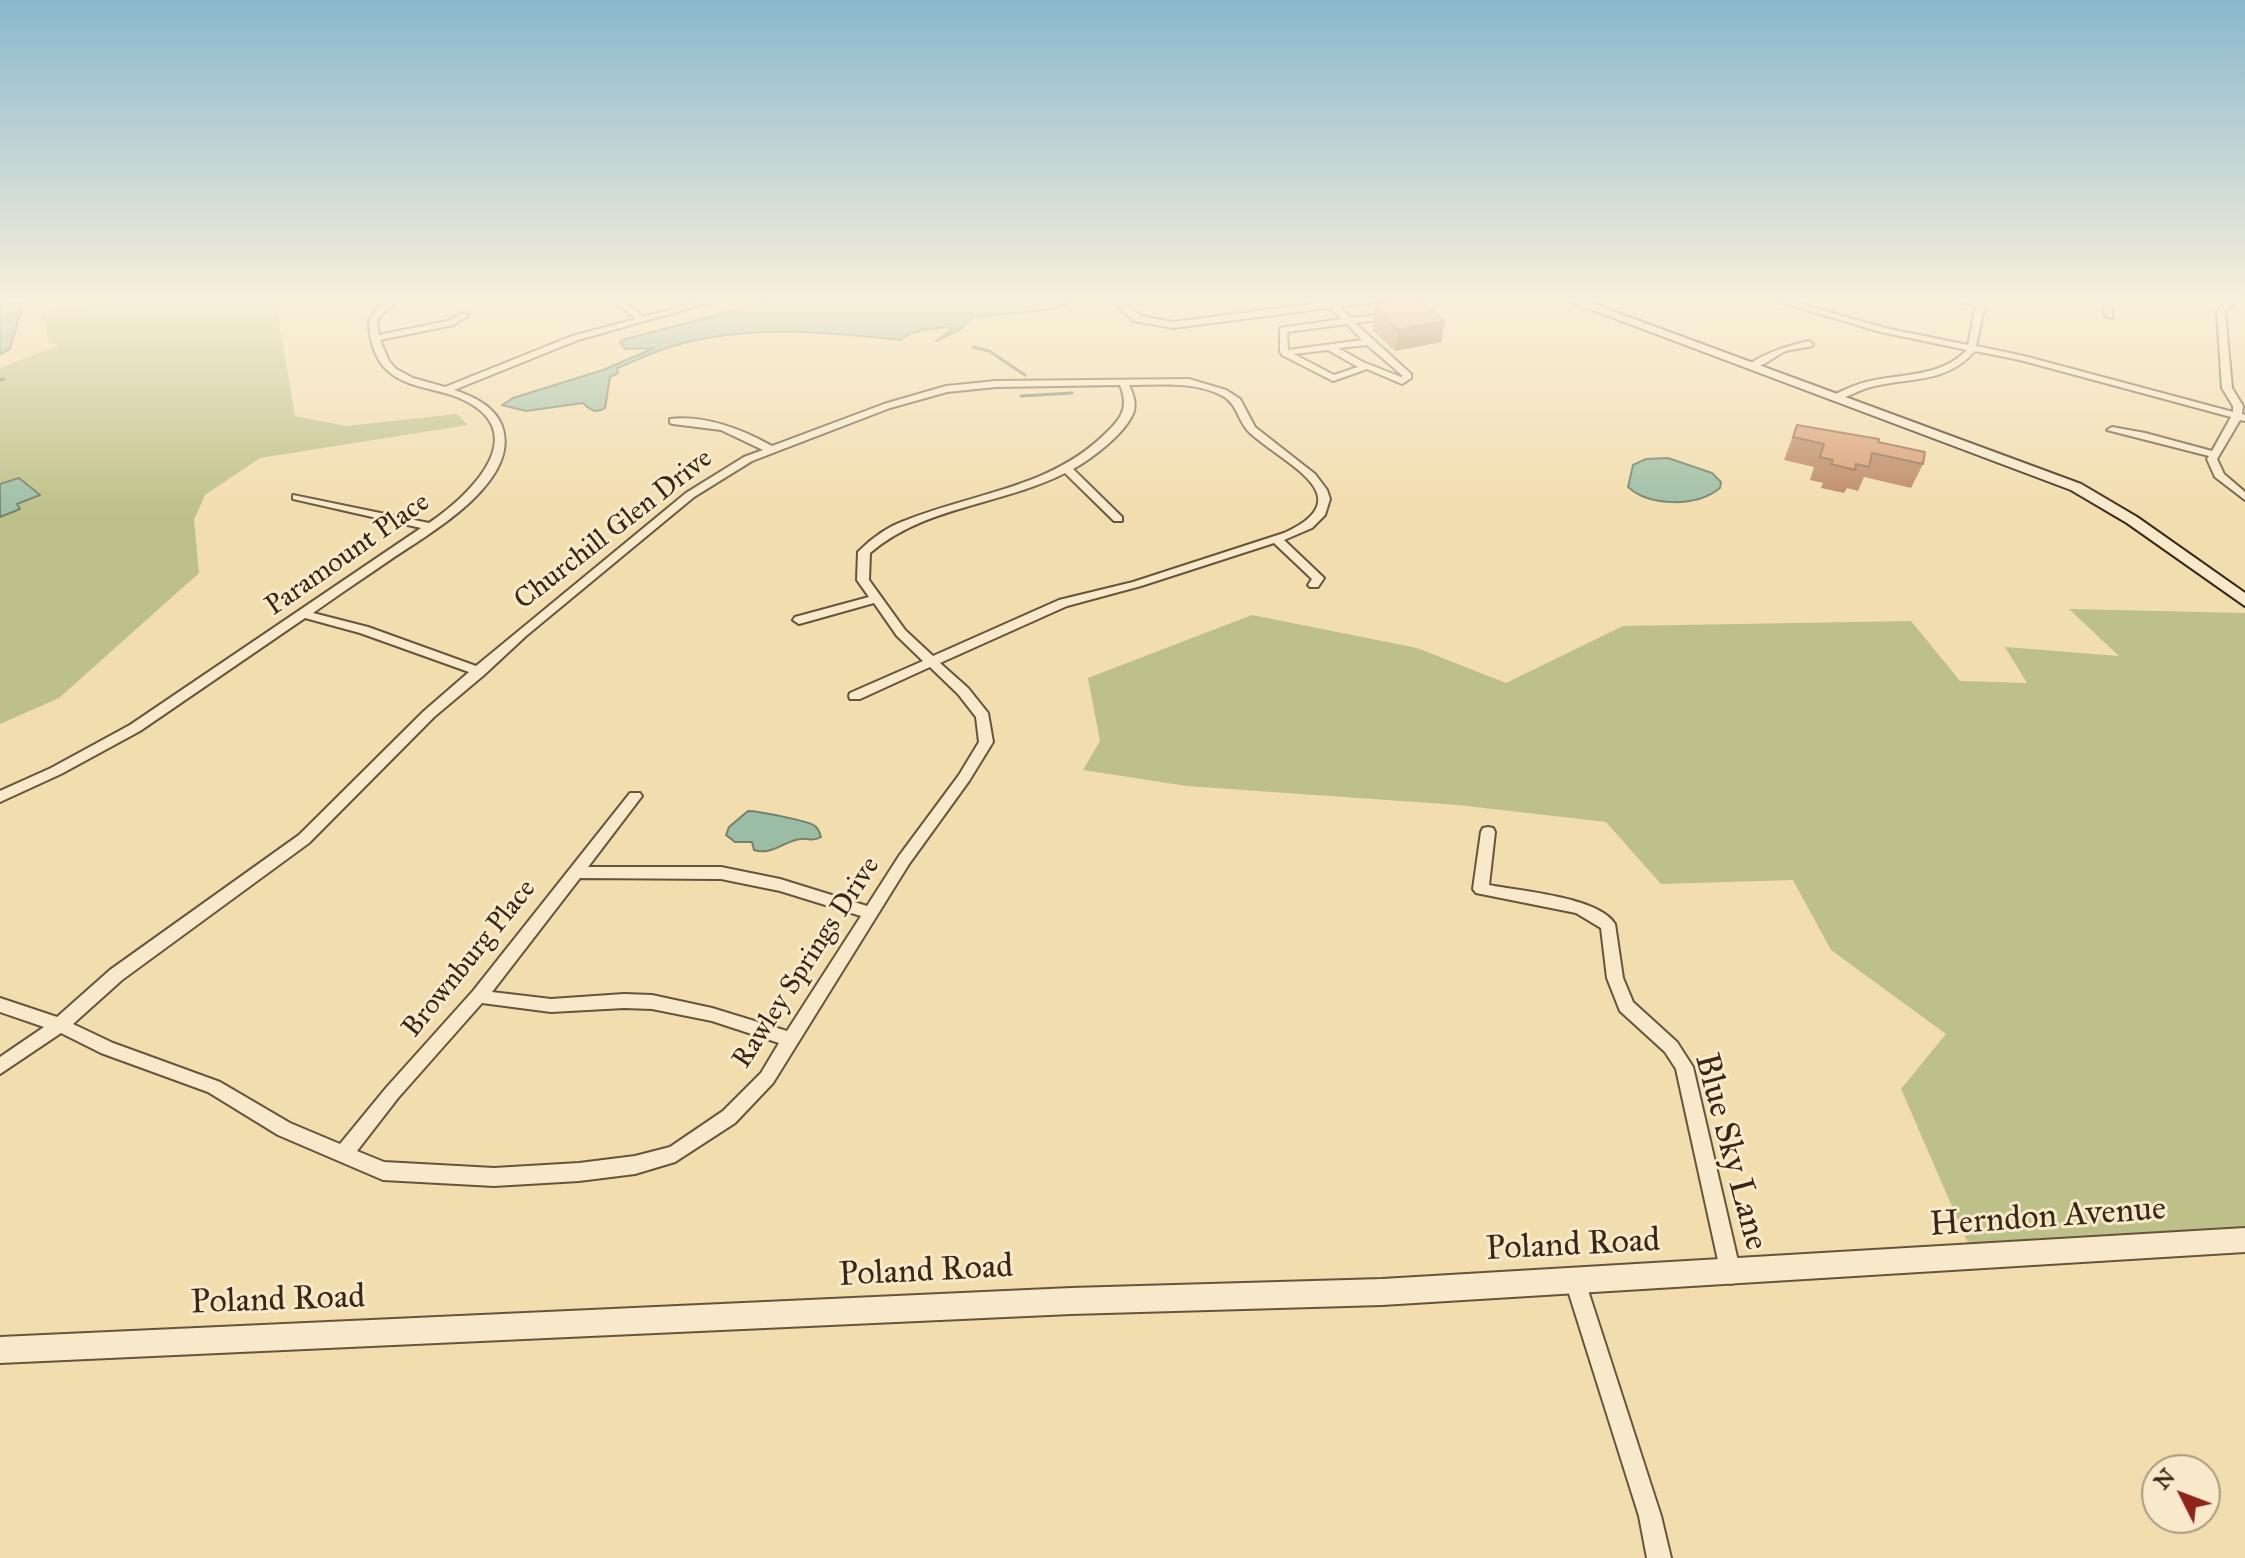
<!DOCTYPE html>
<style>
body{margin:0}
#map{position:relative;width:2245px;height:1558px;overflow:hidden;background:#f2ddae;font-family:"IM FELL Great Primer",serif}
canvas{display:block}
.north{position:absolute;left:2141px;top:1454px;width:80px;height:80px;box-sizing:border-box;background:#f7e9ca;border:2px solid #ab9b82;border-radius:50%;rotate:312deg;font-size:22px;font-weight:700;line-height:32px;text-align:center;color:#382716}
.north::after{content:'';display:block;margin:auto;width:28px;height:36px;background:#8f2418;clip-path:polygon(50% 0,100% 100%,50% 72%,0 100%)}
</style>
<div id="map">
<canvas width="2245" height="1558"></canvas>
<div class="north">N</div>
</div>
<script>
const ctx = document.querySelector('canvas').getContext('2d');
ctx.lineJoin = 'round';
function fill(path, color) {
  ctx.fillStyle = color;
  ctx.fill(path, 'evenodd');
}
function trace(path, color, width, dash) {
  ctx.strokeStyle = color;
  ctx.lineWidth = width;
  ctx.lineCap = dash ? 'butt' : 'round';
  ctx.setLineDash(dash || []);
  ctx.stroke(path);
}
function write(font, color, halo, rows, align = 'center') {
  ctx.font = font + ' "IM FELL Great Primer",serif';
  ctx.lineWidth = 6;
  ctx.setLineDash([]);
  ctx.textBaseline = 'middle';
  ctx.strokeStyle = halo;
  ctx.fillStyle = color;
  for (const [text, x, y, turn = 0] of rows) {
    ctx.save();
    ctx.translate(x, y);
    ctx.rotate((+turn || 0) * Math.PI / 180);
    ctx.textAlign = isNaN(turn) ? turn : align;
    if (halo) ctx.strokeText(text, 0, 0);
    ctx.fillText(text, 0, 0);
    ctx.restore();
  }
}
fill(new Path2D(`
 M138,299H275L295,416L346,426L457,414L468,425L260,458L205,495L194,520L199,573L59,698L0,724V368L59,345L49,343L42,313Z
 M2069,609L2245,613V1227L1968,1243L1901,1089L1946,1034L1831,950L1793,880L1661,884L1606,822L1458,805L1187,786L1083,770L1100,741L1088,678L1252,615L1417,648L1506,683L1623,626L1911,621L1960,681L2027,683L2005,647L2119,656Z`), '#bdc088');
const water = new Path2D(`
 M776,299H1078L1056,309L973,317L959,330L936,341L953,329C938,325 912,330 900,340C827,332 751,325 680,344C658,349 638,360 617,368L618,373L610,377L605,408C596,414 590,410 583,403L526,411L502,405L513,398L603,370L654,348L625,349L620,342L623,340Z
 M23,303L10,349L0,354V305Z
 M1668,458L1712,473L1721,482L1720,488C1697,507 1650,507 1628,487L1633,465L1646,459Z
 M19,478L40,495L17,504L20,509L0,517V484Z
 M748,811C758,811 809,821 815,826C819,829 819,832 821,837C812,842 810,838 801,839C785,840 772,856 754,850L752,842H735L726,835L729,827Z`);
fill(water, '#9cbda5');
trace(water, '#74816c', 2);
trace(new Path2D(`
 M973,347L989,351L1025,375
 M0,380L4,379
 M1021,396L1072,393`), '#74816c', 3);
const minor = new Path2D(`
 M391,299H401L383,313L377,321L379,335L447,321L464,313L468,316L453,325L380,340L389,361L396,369L413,378L445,387L572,336L636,319L611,299H620L643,317L708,299H722L578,340L454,390C473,396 495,407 502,426C522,482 427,535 390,560C364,578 338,595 313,613L368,627L476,666L686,493L744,457L763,450L721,430L673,424L670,423V419C706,415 741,429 772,446L884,404L946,386L996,381L1189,379L1226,390L1240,399L1255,427L1315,474L1327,490L1330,499L1325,515L1312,528L1284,540L1324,578L1318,587H1310L1308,585L1312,579L1274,543L1141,586L1067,606L940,663L968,688L988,713L993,742L969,781L909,864L773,1083L735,1123L675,1162L635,1174L579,1181L494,1186L383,1180L278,1135L208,1092L101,1053L61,1033L0,1074V1057L44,1027L0,1012V998L57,1017L110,970L299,835L424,711L469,672L360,633L305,618L140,731L61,774L0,802V791L51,768L130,725L421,528L293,499V495L429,523C472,494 537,430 457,397C435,388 407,388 388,371C375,360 369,338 369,321L377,309ZM1120,385C1129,407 1122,418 1106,433C1051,488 973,493 904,521C887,527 871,539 858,552L857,580L869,597L795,617L793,620L799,624L874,603L897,636L923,661L850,693L849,696L850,699H860L930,667L958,694L976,717L979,742L959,775L899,856L867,906L780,879L721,867H588L642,796L640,793H630L473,991L386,1088L340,1144L290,1123L220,1082L113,1043L73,1024L122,980L309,843L434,717L484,675L526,636L694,497L752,461L890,408L947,392L996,387ZM1129,385C1160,385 1193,381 1221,395C1238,403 1237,421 1250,433C1284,464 1364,497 1284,533L1133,582L1059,600L933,656L905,630L869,580L870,553C924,506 1002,505 1065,473L1114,521H1122V517L1073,469C1092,459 1127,432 1134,411C1136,401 1133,394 1129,385ZM580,878L721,879L780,891L861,916L787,1031L712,1008L652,995L624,994L551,999L492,992ZM482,1003L551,1012L624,1008L652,1009L712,1021L779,1043L761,1073L723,1111L670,1147L635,1156L579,1163L494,1168L384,1162L357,1151L398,1098Z
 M1422,299H1431L1434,303L1433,310L1410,314V310L1426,306Z
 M1769,299H1783L1885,328L1968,345L1976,306L1950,299L1978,301L1986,299L1976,346L2024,356L2233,412V406L2222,388L2217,312C2224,301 2232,299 2245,299L2228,308L2225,312L2232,388L2243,406L2242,414L2245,415V421L2240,420L2217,459L2224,474L2245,492V500L2215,477L2207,459L2209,456L2107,430L2112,427L2145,433L2212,451L2231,417L2020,360L1975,351C1944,386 1907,376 1867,388C1855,392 1843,400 1831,400V396C1842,391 1854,385 1866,382C1902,373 1940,378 1967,350L1881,332Z
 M2105,299H2113L2112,318L2105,316Z
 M1330,304H1336L1351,318L1396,313L1397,315L1393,318L1355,323L1411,374V378L1402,384L1367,369L1333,381L1282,355L1280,351V328L1342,319L1330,308ZM1347,324L1362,340L1288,350L1287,332ZM1367,345L1403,376L1401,377L1363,362L1338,348ZM1328,350L1358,367L1334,375L1294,354Z
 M1809,341L1813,344L1812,346C1804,348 1794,349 1786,351C1773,356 1760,372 1746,366C1765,353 1786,346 1809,341Z
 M1488,827L1493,828L1495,832L1489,885C1519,891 1599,897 1615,924L1623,978L1633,1002L1677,1042L1693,1067L1741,1274L1738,1281L1731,1284L1724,1281L1721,1274L1676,1069L1665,1052L1620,1011L1607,978L1601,928L1576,913L1476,893L1473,889L1481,832L1483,828Z
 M1575,1271L1582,1274L1585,1281L1661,1516L1671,1558H1647L1639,1516L1565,1281L1568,1274Z`);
const tertiary = new Path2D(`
 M1111,299H1122L1141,316L1173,322L1349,299H1380L1375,302L1173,328L1134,321Z
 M2245,1228V1252L1382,1305L1071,1314L0,1363V1337L1071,1288L1382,1279Z`);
const secondary = new Path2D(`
 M1563,299H1580L2081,484L2137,517L2245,593V606L2127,523L2071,490Z`);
trace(minor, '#66543c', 4);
trace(tertiary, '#66543c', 4);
trace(secondary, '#382716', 4);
fill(minor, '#f7e9ca');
fill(tertiary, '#f7e9ca');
fill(secondary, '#f7e9ca');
fill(new Path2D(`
 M1377,303L1445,321L1441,342L1395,351L1372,330Z
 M1797,425L1923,464L1911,488L1864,477L1858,491L1847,488L1844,493L1821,488L1823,483L1810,480L1814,467L1784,460Z`), '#bb8865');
fill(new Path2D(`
 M1445,321L1441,342L1395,351L1398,330Z`), '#986f52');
const building = new Path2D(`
 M1406,299H1417L1445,321L1398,330L1375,309L1382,308L1377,303Z
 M1797,425L1879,439L1878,442L1925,452L1923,464L1872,453L1869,467L1856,464L1855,470L1831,464L1833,460L1820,457L1824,444L1793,437Z`);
fill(building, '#d99e75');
trace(building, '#986f52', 2);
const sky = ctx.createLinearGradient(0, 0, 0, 517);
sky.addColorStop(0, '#89b8cd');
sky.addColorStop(0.58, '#f9f0db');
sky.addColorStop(1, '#f9f0db00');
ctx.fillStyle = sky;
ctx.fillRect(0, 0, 2245, 517);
write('28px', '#382716', '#f7e9ca', [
 ["Churchill Glen Drive",614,530,-38],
 ["Paramount Place",348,555,-35],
 ["Brownburg Place",470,959,-51],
 ["Rawley Springs Drive",807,963,-57]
]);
write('34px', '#382716', '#f7e9ca', [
 ["Blue Sky Lane",1730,1152,75],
 ["Herndon Avenue",2048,1218,-4],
 ["Poland Road",1573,1246,-3],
 ["Poland Road",926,1272,-3],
 ["Poland Road",278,1301,-2]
]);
</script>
